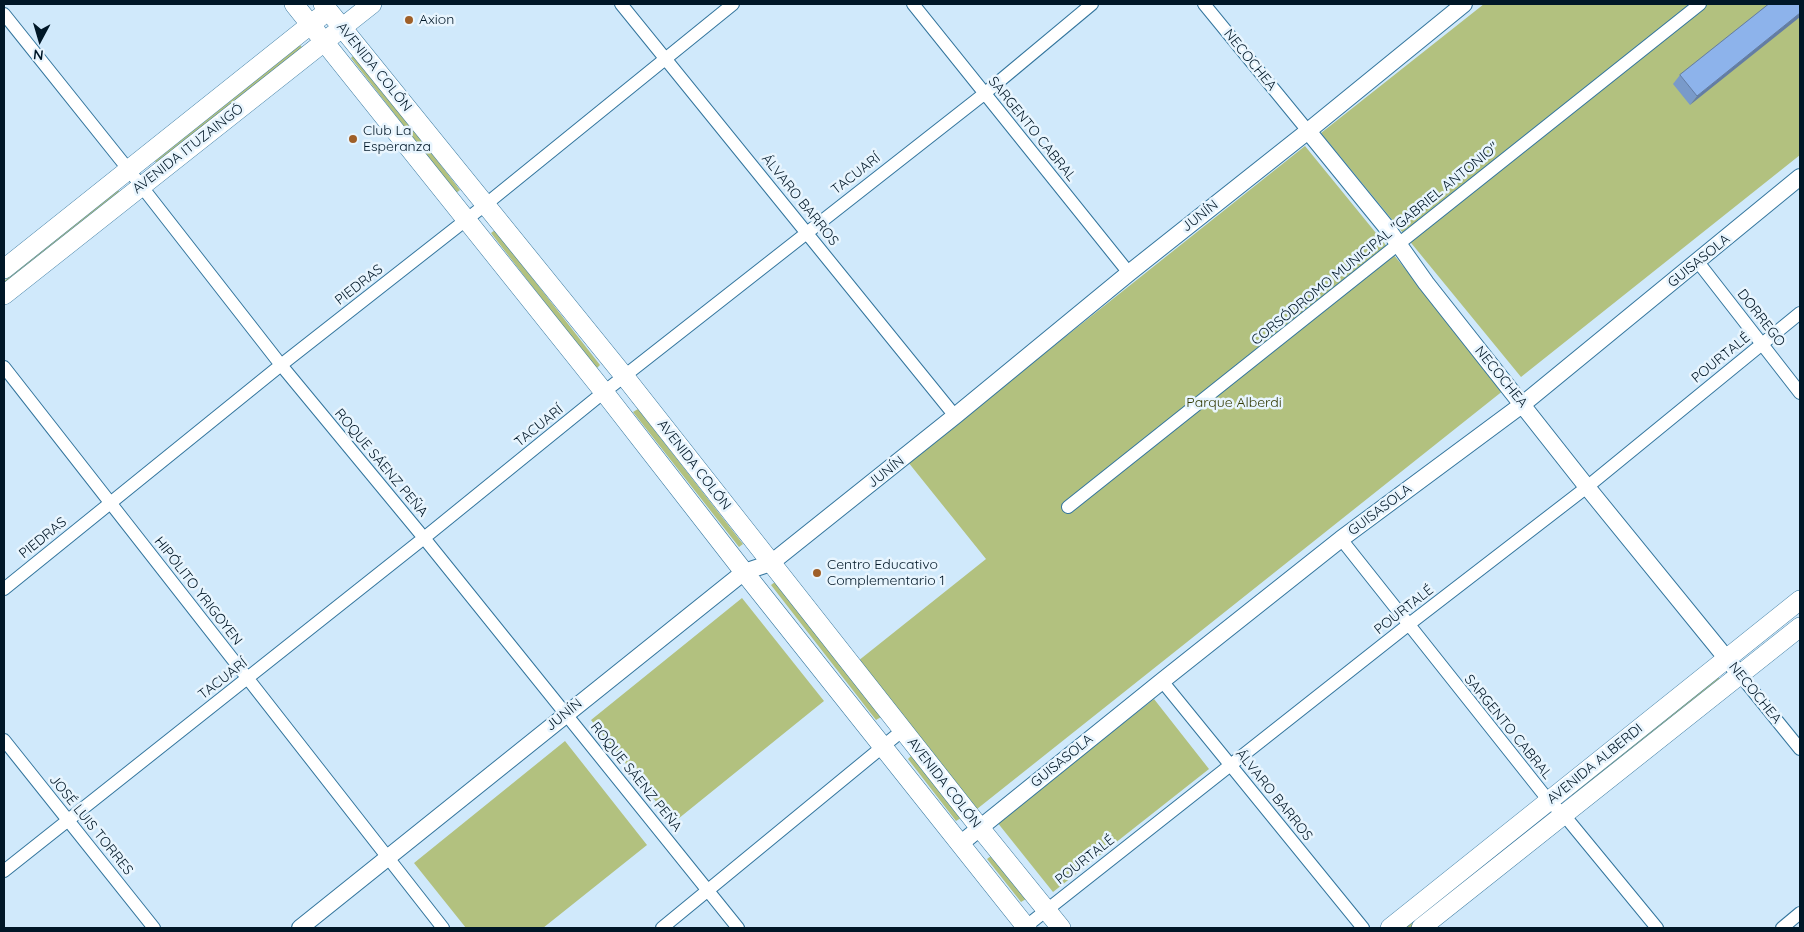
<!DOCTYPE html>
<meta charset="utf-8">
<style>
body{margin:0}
#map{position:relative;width:1804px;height:932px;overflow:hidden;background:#d0e9fb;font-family:Quicksand,sans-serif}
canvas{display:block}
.frame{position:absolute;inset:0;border:5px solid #001727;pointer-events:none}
.north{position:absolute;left:15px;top:15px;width:50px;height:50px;-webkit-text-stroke:4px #e8f5fe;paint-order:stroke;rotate:186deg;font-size:14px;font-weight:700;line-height:20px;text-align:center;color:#001727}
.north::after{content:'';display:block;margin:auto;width:18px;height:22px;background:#001727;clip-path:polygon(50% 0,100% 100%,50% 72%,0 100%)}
</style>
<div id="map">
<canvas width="1804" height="932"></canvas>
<div class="frame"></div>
<div class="north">N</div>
</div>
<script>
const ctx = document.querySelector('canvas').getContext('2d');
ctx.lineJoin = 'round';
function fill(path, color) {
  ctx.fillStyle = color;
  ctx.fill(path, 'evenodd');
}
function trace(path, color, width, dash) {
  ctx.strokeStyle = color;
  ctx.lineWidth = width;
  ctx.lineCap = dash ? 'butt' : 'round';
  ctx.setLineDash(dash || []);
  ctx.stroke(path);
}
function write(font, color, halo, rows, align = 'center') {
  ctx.font = font + ' Quicksand,sans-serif';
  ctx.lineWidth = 5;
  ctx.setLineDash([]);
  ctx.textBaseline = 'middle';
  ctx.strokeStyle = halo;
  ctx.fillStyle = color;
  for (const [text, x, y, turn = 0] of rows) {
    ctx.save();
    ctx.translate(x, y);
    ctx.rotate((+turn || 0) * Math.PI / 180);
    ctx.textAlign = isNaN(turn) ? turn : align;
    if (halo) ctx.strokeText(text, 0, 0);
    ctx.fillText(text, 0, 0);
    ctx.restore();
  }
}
fill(new Path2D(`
 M1484,4H1800V155L1521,377L1321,133Z
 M300,45L303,48L157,164L155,161Z
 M355,54L460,190L456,193L351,58Z
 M1305,146L1504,390L977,809L858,661L986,559L908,462Z
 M118,190L121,193L4,286V281Z
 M495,230L600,365L596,369L491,233Z
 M638,409L743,544L739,547L633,412Z
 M775,582L881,717L876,720L771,585Z
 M742,598L824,701L673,823L591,720Z
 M1717,676L1721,680L1574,797L1571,794Z
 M1154,699L1209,769L1053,892L997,822Z
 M565,741L647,845L543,928H466L414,863Z
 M912,755L961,818L956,821L908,759Z
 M1541,818L1544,822L1412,928H1404Z
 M991,856L1026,899L1021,902L987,859Z`), '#b2c17f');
const minor = new Path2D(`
 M621,4L955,416
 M913,4L1129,273
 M1204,4L1308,131
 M4,14L128,169L281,365L424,538L738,928
 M1698,262L1800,393
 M4,367L443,928
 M1068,507L1700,4
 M1341,539L1549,801L1564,815L1657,928
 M4,589L281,365L485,205L733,4
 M1740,675L1800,749
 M1162,681L1363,928
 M4,740L154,928
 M4,871L424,538L604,392L984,94L1092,4
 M662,928L903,730
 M1024,928L1408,625L1587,487L1800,313
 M1782,928L1800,913`);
const tertiary = new Path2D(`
 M1308,131L1387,228L1426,283L1587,487L1740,675
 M960,844L1162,681L1341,539L1523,404L1800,177
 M300,928L744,572L771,563L955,416L1129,273L1308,131L1464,4`);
const secondary = new Path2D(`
 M294,4L604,392L744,572L1027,928
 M323,4L625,377L980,828L1061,928
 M4,269L320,17
 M4,295L372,4
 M1390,928L1800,600
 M1421,928L1800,627`);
trace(minor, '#33759d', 14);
trace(tertiary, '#33759d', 18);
trace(secondary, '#33759d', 20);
trace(minor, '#fff', 12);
trace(tertiary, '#fff', 16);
trace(secondary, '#fff', 19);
fill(new Path2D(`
 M1769,4L1690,105L1673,84L1680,75Z`), '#799aca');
fill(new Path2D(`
 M1800,13V17L1690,105L1697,96Z`), '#637da4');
const building = new Path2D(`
 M1769,4H1800V13L1697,96L1680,75Z`);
fill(building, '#8db3eb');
trace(building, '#637da4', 1);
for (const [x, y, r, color] of [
 [409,20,5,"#9f5f28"],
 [353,139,5,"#9f5f28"],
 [817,573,5,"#9f5f28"]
]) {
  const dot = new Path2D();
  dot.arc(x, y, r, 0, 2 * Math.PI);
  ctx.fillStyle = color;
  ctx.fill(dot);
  trace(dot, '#e8f5fe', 2);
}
write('14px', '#001727', '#e8f5fe', [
 ["Axion",419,20],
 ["Club La",363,131],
 ["Esperanza",363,147],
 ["Centro Educativo",827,565],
 ["Complementario 1",827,581]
], 'left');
write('14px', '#001727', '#e8f5fe', [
 ["NECOCHEA",1250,60,51],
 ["AVENIDA COLÓN",374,67,51],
 ["SARGENTO CABRAL",1032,129,51],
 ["AVENIDA ITUZAINGÓ",188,149,-38],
 ["TACUARÍ",856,174,-38],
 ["ÁLVARO BARROS",800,200,51],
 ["JUNÍN",1200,216,-38],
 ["CORSÓDROMO MUNICIPAL \"GABRIEL ANTONIO\"",1375,244,-39],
 ["GUISASOLA",1699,261,-39],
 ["PIEDRAS",359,285,-38],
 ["DORREGO",1761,318,52],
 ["POURTALÉ",1721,358,-39],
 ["NECOCHEA",1501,377,51],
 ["TACUARÍ",539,426,-39],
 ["ROQUE SÁENZ PEÑA",381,463,50],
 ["AVENIDA COLÓN",694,465,52],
 ["JUNÍN",886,472,-38],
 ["GUISASOLA",1380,510,-37],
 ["PIEDRAS",43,538,-39],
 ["HIPÓLITO YRIGOYEN",198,591,52],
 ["POURTALÉ",1404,610,-38],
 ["TACUARÍ",223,679,-38],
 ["NECOCHEA",1755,693,51],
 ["JUNÍN",564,715,-39],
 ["SARGENTO CABRAL",1508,727,51],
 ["GUISASOLA",1062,761,-39],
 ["AVENIDA ALBERDI",1595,764,-39],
 ["ROQUE SÁENZ PEÑA",636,777,51],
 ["AVENIDA COLÓN",944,783,52],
 ["ÁLVARO BARROS",1274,795,51],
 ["JOSÉ LUIS TORRES",91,825,51],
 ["POURTALÉ",1085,860,-38]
]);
write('14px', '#343c06', '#e8f5fe', [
 ["Parque Alberdi",1234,403]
]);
</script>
